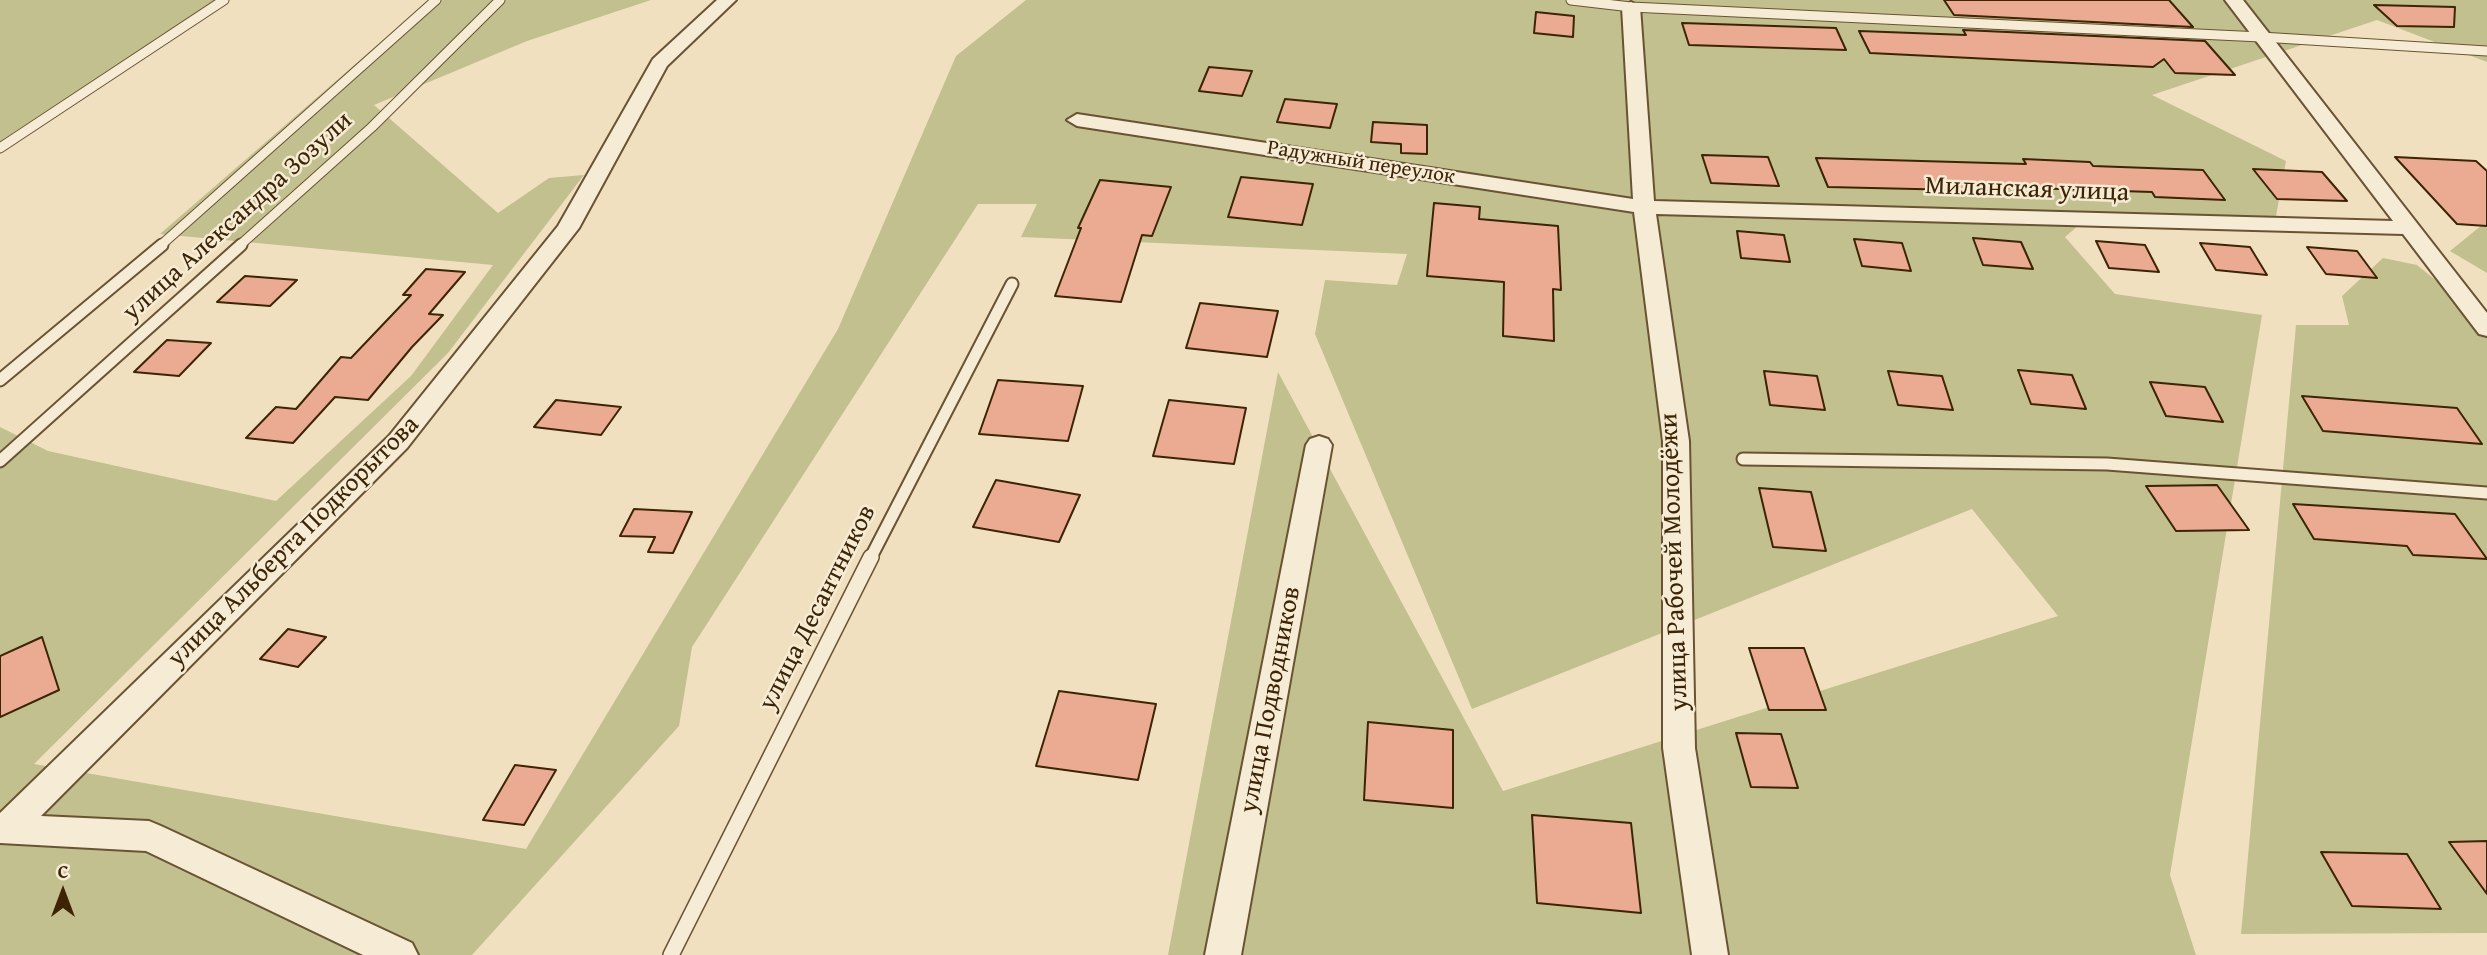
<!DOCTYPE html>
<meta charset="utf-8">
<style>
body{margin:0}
#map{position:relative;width:2487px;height:955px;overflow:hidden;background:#f1e0bf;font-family:"Gentium Book Plus",serif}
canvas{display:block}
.north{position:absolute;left:28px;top:857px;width:70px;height:70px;-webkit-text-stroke:5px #f6ebd5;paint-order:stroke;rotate:0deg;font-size:19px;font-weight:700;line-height:28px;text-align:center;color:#3c2404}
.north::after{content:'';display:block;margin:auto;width:24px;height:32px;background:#3c2404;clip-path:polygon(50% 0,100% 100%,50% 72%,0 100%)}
</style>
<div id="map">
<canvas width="2487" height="955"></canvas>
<div class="north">С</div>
</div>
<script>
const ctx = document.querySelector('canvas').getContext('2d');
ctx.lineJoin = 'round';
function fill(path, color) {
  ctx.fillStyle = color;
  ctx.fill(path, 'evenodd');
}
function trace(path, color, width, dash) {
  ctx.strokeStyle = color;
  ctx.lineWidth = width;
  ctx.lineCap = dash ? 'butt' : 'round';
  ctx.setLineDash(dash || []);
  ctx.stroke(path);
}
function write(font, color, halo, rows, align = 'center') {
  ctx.font = font + ' "Gentium Book Plus",serif';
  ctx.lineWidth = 5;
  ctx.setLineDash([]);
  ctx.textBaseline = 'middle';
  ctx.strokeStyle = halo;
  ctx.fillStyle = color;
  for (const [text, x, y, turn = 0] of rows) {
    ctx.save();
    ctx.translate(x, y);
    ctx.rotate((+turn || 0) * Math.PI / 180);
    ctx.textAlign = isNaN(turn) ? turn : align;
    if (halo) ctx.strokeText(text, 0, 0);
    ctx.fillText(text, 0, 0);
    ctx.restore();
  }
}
fill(new Path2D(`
 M0,0H221L0,149Z
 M429,0H651L527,41L374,105L498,213L549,178L584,175L448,353L34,764L526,849L838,329L956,56L1026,0H2487V62L2377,20L2152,95L2286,161L2276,216L2167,219L2093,213L2065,237L2115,294L2262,315L2170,875L2196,955H1168L1278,372L1503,791L2058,616L1972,509L1472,709L1315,334L1325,280L1397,285L1407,254L1021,237L1037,204H978L692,647L679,726L472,955H0V427L48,451L276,501L411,376L493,265L160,234Z
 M2487,221V273L2450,251Z
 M2383,258L2417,265L2487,322V933L2241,934L2296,325H2349L2342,296Z`), '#c1c08e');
const building = new Path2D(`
 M1944,0H2169L2193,27L1954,15Z
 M2374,5L2455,7L2454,27L2397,26Z
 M1536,12L1574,16L1573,37L1534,33Z
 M1682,23L1836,28L1846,50L1689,45Z
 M1963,30L2205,41L2235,75L2175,73L2164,59L2153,67L1870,53L1859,31L1966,35Z
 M1209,67L1252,71L1242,96L1199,91Z
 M1285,99L1337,104L1330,128L1277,122Z
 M1373,122L1427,125V154L1401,153V144L1371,142Z
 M1702,155L1768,157L1779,186L1711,183Z
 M2395,157L2476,161L2487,171V226L2457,224Z
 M1816,158L2026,164L2023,159L2090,162L2093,166L2203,170L2225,200L2155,197L2152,192L2000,187L2002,191L1828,187Z
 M2253,169L2322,172L2347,201L2277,199Z
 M1241,177L1313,184L1302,225L1228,217Z
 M1100,180L1171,187L1152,236L1142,235L1121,302L1055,296L1081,228H1078Z
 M1434,203L1480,207L1479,219L1558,226L1561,290L1553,289L1554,341L1503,336L1504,282L1427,276Z
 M1737,231L1784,235L1790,262L1741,258Z
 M1973,238L2021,242L2033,269L1983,265Z
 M1854,239L1902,243L1911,271L1862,266Z
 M2096,241L2145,245L2159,272L2109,268Z
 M2200,243L2250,247L2267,275L2216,270Z
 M2307,247L2357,251L2377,278L2326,274Z
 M426,269L465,272L429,314L443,315L412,347L368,400L335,397L293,443L246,438L276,407L296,409L341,357L351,358L411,295H403Z
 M245,276L297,280L270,306L217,302Z
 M1200,303L1278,311L1267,357L1186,348Z
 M167,340L211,343L179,376L134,372Z
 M2018,370L2072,375L2086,409L2031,404Z
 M1764,371L1817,376L1825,410L1770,405Z
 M1888,371L1942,376L1953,410L1898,405Z
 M998,380L1083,386L1068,441L979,434Z
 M2150,382L2205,387L2223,422L2166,416Z
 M2302,396L2457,408L2482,444L2323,431Z
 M556,400L621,407L601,435L534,427Z
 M1169,400L1246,408L1234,464L1153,456Z
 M996,480L1080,495L1059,542L973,527Z
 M2217,485L2249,530L2176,531L2146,486Z
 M1759,488L1811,492L1826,551L1773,547Z
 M2293,504L2455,514L2487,559L2413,555L2407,546L2314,539Z
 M634,509L692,512L673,553L648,552L655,537L620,536Z
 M288,629L326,637L298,667L260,659Z
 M42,637L59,690L0,717V656Z
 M1749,648H1804L1826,710H1769Z
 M1059,691L1156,704L1138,780L1036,766Z
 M1368,722L1453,730V808L1364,800Z
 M1736,733L1781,734L1798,788L1751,787Z
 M515,765L556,770L524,825L483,820Z
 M1532,815L1631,823L1641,913L1537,903Z
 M2487,841V894L2449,842Z
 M2321,852L2407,854L2441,909L2352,906Z`);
fill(building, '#eaab92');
trace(building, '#3c2404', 2);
const laneFar2 = new Path2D(`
 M1571,0L1631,7L2261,37L2487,51
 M0,148L224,0
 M160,246L436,0
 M239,246L372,127L500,0`);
const laneFar1 = new Path2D(`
 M0,380L162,245
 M1743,459L2107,464L2487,493
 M0,461L241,245
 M870,559L1012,284`);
const lane = new Path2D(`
 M671,955L871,557`);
const street = new Path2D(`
 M717,0H736L667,66L579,228L407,448L41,816L149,821L161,826L412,943L418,955H363L146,851L0,843V813L389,436L558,226L653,59Z
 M2225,0H2243L2487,313V336L2479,334L2403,234L1656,214L1689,441L1695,748L1728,955H1692L1663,748V441L1634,212L1077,126L1067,120L1077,114L1633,199L1622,7L1631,2L1640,7L1654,201L2393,221Z
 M1319,436L1328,439L1332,445L1241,955H1205L1306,445L1310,439Z`);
trace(laneFar2, '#695333', 11);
trace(laneFar1, '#695333', 15);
trace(lane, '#695333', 18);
trace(street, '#695333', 4);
trace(laneFar2, '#f6ebd5', 9);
trace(laneFar1, '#f6ebd5', 11);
trace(lane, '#f6ebd5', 15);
fill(street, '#f6ebd5');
write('21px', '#3c2404', '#f6ebd5', [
 ["Радужный переулок",1361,163,9]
]);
write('26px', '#3c2404', '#f6ebd5', [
 ["Миланская улица",2027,190,2],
 ["улица Александра Зозули",238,217,-42],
 ["улица Альберта Подкорытова",294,542,-45],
 ["улица Рабочей Молодёжи",1675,562,-92],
 ["улица Десантников",818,608,-63],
 ["улица Подводников",1271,700,-79]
]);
</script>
